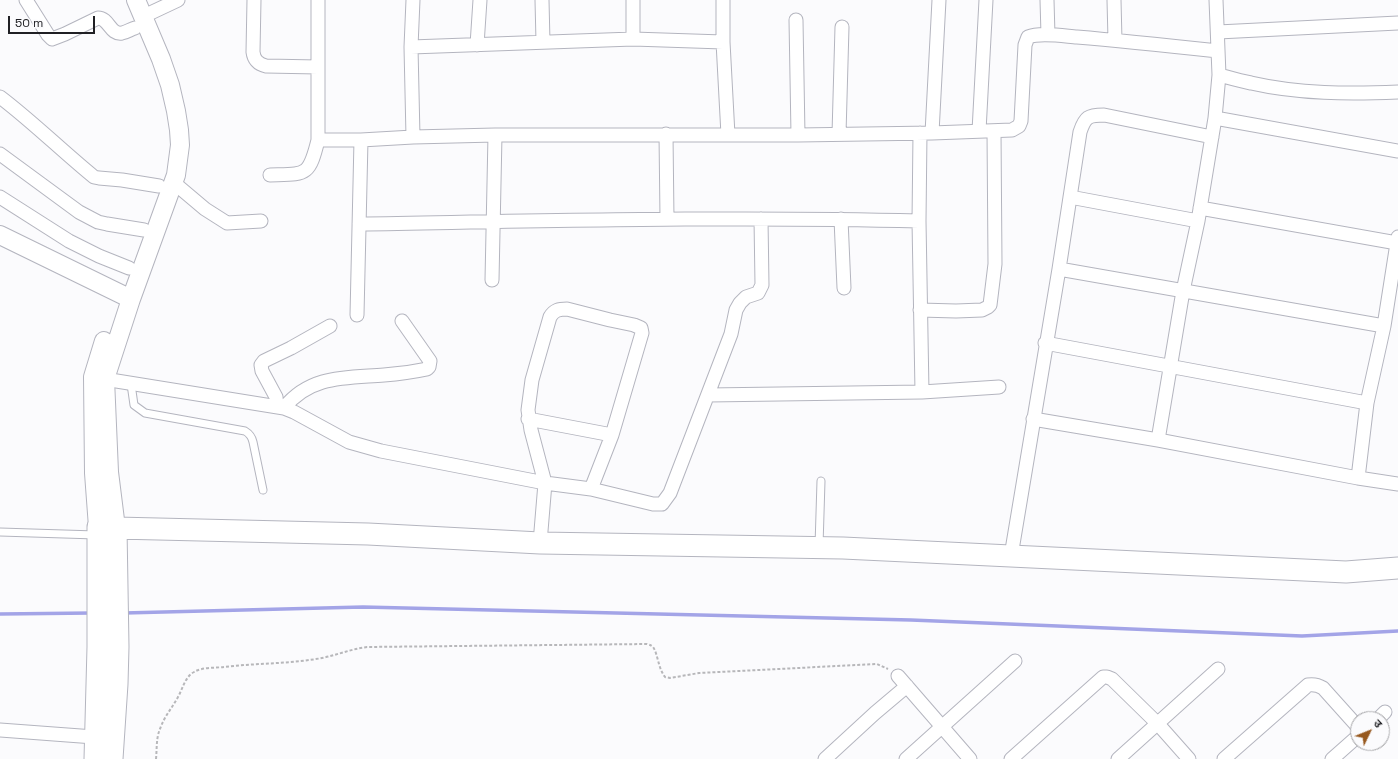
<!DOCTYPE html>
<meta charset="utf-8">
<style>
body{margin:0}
#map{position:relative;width:1398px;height:759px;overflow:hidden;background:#fbfbfd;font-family:"Space Grotesk","Noto Sans Devanagari",sans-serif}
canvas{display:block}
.north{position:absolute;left:1350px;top:711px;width:40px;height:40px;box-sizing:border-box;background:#fbfbfd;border:1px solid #a3a3a6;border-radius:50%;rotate:47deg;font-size:11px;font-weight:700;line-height:16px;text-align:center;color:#202024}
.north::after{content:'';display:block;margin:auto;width:14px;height:18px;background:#97591f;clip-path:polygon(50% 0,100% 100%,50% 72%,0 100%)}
.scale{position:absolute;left:8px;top:16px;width:87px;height:18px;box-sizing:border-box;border:2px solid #202024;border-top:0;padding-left:5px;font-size:12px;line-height:14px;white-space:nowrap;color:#202024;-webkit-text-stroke:3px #fbfbfd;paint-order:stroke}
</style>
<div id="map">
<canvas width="1398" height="759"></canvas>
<div class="north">उ</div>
<div class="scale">50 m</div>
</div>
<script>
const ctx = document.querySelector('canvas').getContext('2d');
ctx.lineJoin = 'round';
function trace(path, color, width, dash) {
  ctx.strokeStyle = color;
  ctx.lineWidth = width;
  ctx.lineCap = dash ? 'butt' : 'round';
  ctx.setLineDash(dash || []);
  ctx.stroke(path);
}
trace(new Path2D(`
 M124,613L363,607L911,620L1302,636L1398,631
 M0,614L92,613`), '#a3a4e7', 3.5);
const lane = new Path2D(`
 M131,384L134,405L145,413L245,431C250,434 252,437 253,442L263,490
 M0,532L96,535
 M819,546L821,481`);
const street = new Path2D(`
 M26,0L48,35L52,39L65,34L98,18C109,18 110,35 122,33C127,32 131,29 135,28
 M254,0L253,52C254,60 258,64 266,66L318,67
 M413,0L411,47L413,137L495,135H798L796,20
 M542,0L543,42
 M633,0V39L723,42L728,135
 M723,0V42
 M1047,0L1048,35
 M1114,0L1115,40
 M144,16L178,0
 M1218,32L1398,23
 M477,45L480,0
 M411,47L633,39
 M1219,75C1230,78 1240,81 1251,83C1299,94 1349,94 1398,92
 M0,97C33,122 62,151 94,177L99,178L122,180L159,186
 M1215,118L1398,151
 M979,131L986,0
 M920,133L919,221L922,392
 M932,133L939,0
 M666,134L667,219
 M839,134L842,27
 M798,135L932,133L1012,130L1019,126L1021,121L1025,45L1028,37C1040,32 1064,36 1077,37C1124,41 1171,46 1218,51
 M318,140H361L413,137
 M0,154L79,212L98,222L107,224L144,230
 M270,175C306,174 309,177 318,140V0
 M173,182L205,209L227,223L261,221
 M0,197L69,241L99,256L129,268
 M1070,197L1198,221
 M1200,208L1397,243
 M841,219L844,288
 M359,224C545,221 732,216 919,221
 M1059,269L1384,326
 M492,280L495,135
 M920,310L956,311L982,310L988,307L990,305L995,264L994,131
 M357,315L361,140
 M1045,343L1367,403
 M98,378L284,408L294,412L349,442L381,451L545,483L591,489L653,504H662L670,493L731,334L736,310L740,303L746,297L758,293L762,285L761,219
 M708,395L922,392L999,387
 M277,407L276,397L262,371L261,365L264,361L291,348L330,326
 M284,408C310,375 346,378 384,375C398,374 413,372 427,369L429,367L430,361L402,321
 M528,419L612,435
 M1033,419L1158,440L1358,478L1398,484
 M1158,440L1183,291L1198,221L1215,118L1219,75L1216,0
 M1358,478L1367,403L1384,326L1398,237
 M540,543L545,483L531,430L528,410L532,380L550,317C554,310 559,309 567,309L610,320L634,325L641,328L642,333L612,435L591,489
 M1011,556L1059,269L1080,132C1085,117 1088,115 1104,115L1212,137
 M898,676L970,759
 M1378,719L1385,712
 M0,730L94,737
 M825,759L875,713L907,686
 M906,759L1015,661
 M1011,759L1103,677H1107L1112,679L1158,724L1189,759
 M1118,759L1218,669
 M1224,759L1308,685C1314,684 1318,685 1323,688L1358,727
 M1332,759L1358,736`);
const secondary = new Path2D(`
 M0,235L131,299
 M98,527L94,473L93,377L104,341
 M116,528L109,472L105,379L131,299L176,175L180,145L179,130L176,111L170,85L161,59L136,0`);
const primary = new Path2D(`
 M95,759L98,647V527L116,528L368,534L540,543L843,548L1346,572L1398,568
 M112,759L117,684L118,647L116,528`);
trace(lane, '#b4b5bf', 9);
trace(street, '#b4b5bf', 15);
trace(secondary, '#b4b5bf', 20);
trace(primary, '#b4b5bf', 23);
trace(new Path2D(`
 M156,759C157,749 156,738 160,729C164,717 172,708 178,697C183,688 185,677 194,672C202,667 215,668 224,667C257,663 290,664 322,658C337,655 351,649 367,647L647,644C650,645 651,645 653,647C658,654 658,668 665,677L670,678L699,673L877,664L888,669`), '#b7b7ba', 2, [3, 2]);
trace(lane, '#fff', 7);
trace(street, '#fff', 13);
trace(secondary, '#fff', 18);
trace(primary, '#fff', 21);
</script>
